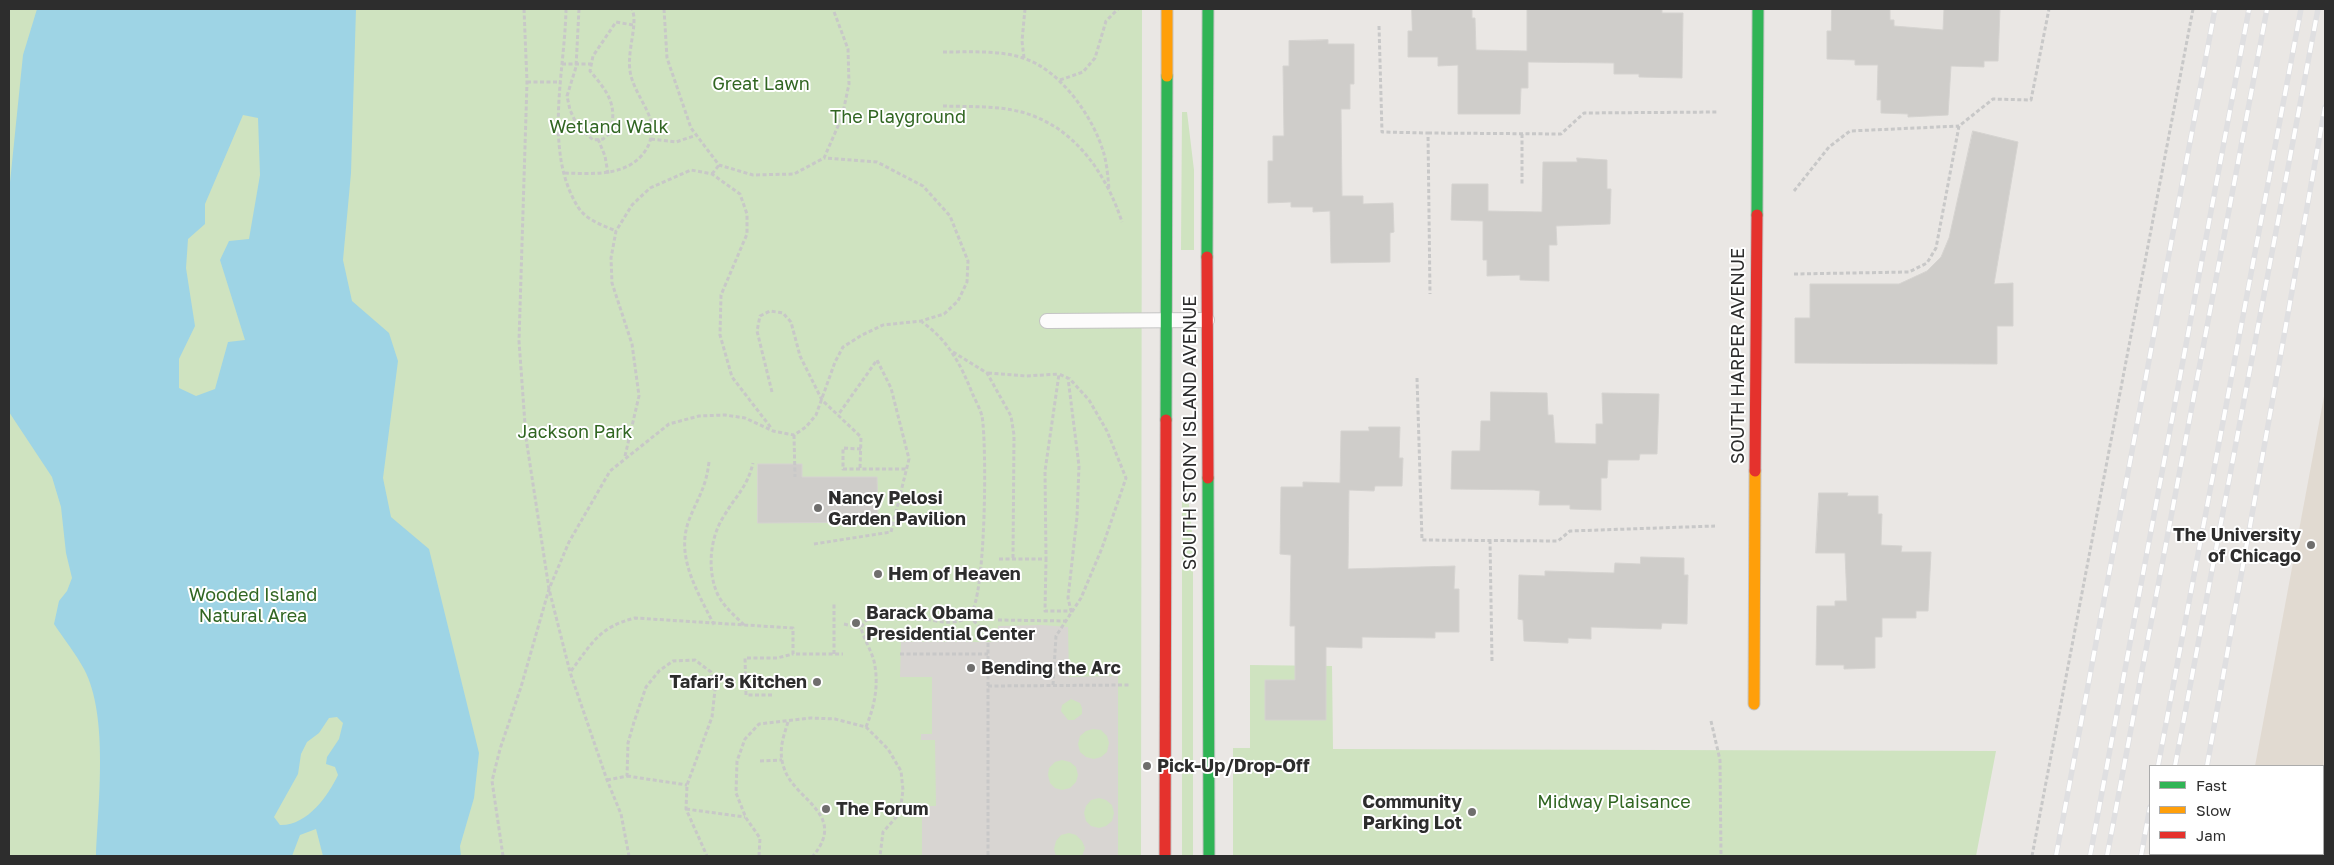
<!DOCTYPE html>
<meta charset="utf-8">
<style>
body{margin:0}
#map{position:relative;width:2334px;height:865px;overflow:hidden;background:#eae7e4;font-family:"Golos Text",sans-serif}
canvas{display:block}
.frame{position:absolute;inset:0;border:10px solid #2d2d2d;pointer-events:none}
.legend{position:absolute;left:2149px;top:765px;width:175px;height:90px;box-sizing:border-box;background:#fff;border:1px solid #ababab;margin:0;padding:6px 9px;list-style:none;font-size:15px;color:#2d2d2d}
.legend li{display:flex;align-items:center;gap:10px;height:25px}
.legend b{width:25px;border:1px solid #ababab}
</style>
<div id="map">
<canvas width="2334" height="865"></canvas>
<div class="frame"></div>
<ul class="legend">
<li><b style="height:6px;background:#30b455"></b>Fast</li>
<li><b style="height:6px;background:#ff9f0a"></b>Slow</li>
<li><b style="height:6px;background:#e5322d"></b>Jam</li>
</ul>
</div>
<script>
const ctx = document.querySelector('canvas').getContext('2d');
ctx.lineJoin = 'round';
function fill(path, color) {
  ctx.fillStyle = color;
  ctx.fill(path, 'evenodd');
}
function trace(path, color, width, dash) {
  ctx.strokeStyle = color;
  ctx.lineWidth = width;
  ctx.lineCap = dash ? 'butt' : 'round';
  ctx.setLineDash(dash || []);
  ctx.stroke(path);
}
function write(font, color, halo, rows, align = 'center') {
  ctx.font = font + ' "Golos Text",sans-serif';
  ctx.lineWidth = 4;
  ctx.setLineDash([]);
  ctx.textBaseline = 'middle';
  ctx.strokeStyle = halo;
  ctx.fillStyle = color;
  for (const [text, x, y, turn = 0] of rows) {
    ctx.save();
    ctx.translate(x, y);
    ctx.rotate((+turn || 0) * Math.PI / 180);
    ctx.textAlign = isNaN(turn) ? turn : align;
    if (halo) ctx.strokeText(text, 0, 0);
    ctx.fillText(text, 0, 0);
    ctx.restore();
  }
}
fill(new Path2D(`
 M2325,391V856H2238V854H2323V766H2255Z`), '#e1dad1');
fill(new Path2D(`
 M9,9H1142L1141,856H9Z
 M1182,112H1187L1194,170V250H1181Z
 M1182,485H1187L1193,543V856H1182Z
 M1250,665L1332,666L1333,749L1996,751L1976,856H1233V748H1250Z`), '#cfe3c0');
fill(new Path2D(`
 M1042,625L1068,627L1069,677L1118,676V856H1082L1085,848L1082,841L1076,835L1069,833L1061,835L1056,841L1054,849L1056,856H922V806H936L935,740H921V734H932V677H900L901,642H998V626ZM1071,699L1080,703L1082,708V714L1074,720H1068L1061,711L1062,705ZM1093,729L1101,730L1107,736L1109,743L1107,752L1101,757L1094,759L1086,757L1080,752L1078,744L1080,736L1086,731ZM1062,760L1070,762L1076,767L1078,775L1076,782L1070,788L1062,790L1055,788L1050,783L1048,775L1049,768L1055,762ZM1099,798L1106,800L1112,805L1114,813L1112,821L1106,826L1099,828L1091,826L1086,821L1084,813L1086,806L1091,800Z`), '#d8d5d2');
fill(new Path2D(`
 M37,9H356L351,173L343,260L352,301L389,333L398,361L383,478L391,517L429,549L479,753L474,798L460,846L461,856H323L316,829L300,835L292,856H96C98,804 109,716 84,669C76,654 64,639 54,624L59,601L67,591L72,578L66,553L61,507L52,477L9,412V192L23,55ZM243,115L258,118L260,175L249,239L229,241L220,260L245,340L228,342L215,389L196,396L179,388V359L195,326L186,268L188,239L205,224V204ZM337,717L343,723L339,739L327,757L326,764L335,767L338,775C328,796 307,826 280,825L274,817L298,774L301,754L307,742L319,733L329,718Z`), '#9ed4e5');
const building = new Path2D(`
 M1412,9H1472V18H1475L1476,50L1527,51V9H1662V13H1683L1682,78L1639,77V74H1614V63L1528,62V88H1521L1520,114H1458V65L1438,66V57H1408V31H1412Z
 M1832,9H1890V20H1894V26L1943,30L1944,9H2000L1998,61H1984V67L1951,66L1948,115L1908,117V114L1881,113V100H1877L1878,65H1855V60L1827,59V31H1831Z
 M1328,40V44H1354V84H1350V109H1341L1342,196H1363V204L1393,203L1394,232L1390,233V262L1331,263L1330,211L1313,212V207H1291V202L1268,203V161H1273V136H1284L1283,66H1289V41Z
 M1973,131L2018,142L1994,284L2013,283V326H1997V364L1795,363V318H1810V284H1899L1927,271L1941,257L1949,238Z
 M1577,158L1607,160V189H1611L1610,224L1556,226L1557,245H1549V281L1520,280V275L1487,276V260H1483V221L1451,220L1452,184H1488V211L1542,212L1543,162H1577Z
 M1491,392L1547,393L1548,415H1553L1555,443L1596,444V424H1603L1602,393L1659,394L1657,454H1640L1639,460H1608L1607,478H1601V510L1570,509V505H1539L1540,491L1534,490L1451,489L1452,451H1480L1481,421H1490Z
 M1369,427H1400L1399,458H1403L1402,486H1375L1374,491L1349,490L1348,569L1455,566L1454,589H1459V632H1435V638L1362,637V648L1326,647V720H1265V680H1295V626H1290L1291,555L1280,554L1281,487H1303V482L1340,483L1341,431H1369Z
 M758,464H802V477H877L878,522L758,523Z
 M1819,493H1848L1847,496H1878V514H1882L1881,545L1902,546L1901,552H1931L1928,611H1916V618H1882V637H1875V668L1844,669V665H1816L1817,606H1835V601H1847L1845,553H1816Z
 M1641,557L1684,558V575H1688L1687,624L1662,623L1661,629L1591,627V639L1568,638V643L1524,641L1523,620L1518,619L1519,575L1545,576V571L1614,573L1615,563L1640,564Z`);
fill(building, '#cfcdca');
trace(building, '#d5d3d0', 1);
const lane = new Path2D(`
 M1047,321L1207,320`);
const fast = new Path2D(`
 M1757,215L1758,9
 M1207,257L1208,9
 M1166,420L1167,76
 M1208,478L1209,856`);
const slow = new Path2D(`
 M1167,76V9
 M1754,704L1755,471`);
const jam = new Path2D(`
 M1207,257L1208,478
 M1755,471L1757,215
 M1165,856L1166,420`);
trace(lane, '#c4c4c4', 16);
trace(fast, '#c4c4c4', 13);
trace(slow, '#c4c4c4', 13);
trace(jam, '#c4c4c4', 13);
trace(new Path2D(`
 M524,9L527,82L519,341L526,438L549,589L570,672L607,780L621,814L629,856
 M566,9C565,71 543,151 578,207C586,220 604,226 616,231
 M579,9L576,67L567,96L570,110L577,125L593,140L603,139L610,133C618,105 608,92 590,71L593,56L616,22L633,25
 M664,9L667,58L691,128L719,165L753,175L794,174L824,158L842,117L849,84L848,49L833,9
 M1379,26L1382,132L1428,133L1430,294
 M943,52C969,52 999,50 1023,58C1061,70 1094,118 1104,154C1107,165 1108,178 1109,189
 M1024,58L1022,41L1025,9
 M562,64H591
 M1060,80L1083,72L1095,58L1106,21L1118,9
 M527,82H560
 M943,106C971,107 1004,105 1031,115C1078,132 1107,176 1122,222
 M1428,133L1561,134L1584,113L1717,112
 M1522,134V184
 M598,139L605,156L608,174
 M651,139L676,142L697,135
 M565,173C595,174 634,177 649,144C652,136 653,127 650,118C645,104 635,91 631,76C625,53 639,25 632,9
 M712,174L719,165
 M1794,191L1829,147L1850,131L1959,126
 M1794,274L1909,272L1927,263L1936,248L1959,126L1993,99L2031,100L2049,9
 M953,352L987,373L1011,416L1014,435L1013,559
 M988,373L1026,376L1059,374
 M1417,378L1422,540L1558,541L1570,531L1715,526
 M772,392L757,331L760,316L770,311L783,313L791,322L800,356L822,400L861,437L860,469
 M794,435L795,477
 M861,449L843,448V469H906
 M625,456L639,396L632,344L612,283L611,258L616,231L632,205L650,188L691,170L712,174L740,194L747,214V234L721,295L720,335L732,377L772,429
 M709,462C706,488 698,497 689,520C675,557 698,592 714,625
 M1490,540L1492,661
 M814,544L891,532L909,459L891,388L877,360L838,415
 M999,559H1046L1045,471L1059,374L1068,378L1079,466L1077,517L1068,598L1071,611H1045L1046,559
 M969,616L981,628
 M998,620L1065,621
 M844,624L861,628
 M744,625C734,615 723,606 717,593C707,569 710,537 724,516C736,495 747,488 753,463
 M988,643V856
 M834,654V602
 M900,654H988
 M571,671C592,643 599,627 635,618L793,628V654H843
 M1053,685L1056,636L1081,598L1102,548L1126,478L1107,431L1089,400L1069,378
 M988,686L1129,685
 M772,695H746L745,658H777L793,654
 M1711,721L1720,760L1721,856
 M788,722C783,738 778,751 784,768C794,800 848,814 813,856
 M866,727C875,705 879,684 874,661C871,650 864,639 861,628C879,589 945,640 970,615C986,598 987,444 982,416C980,409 976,401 973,395C961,365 949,341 922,322
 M760,761L782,760
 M627,776L687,785
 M607,780L627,776L628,743L634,722L646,687L659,671L673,661L695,660L711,672L715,690L712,717L687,785L686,809L707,856
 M686,809L745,817
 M503,856L492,781L500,749L521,687L549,589L569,542L610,471L669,424L699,416L725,415L745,418L773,431L794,435L806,427L816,415L835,362L843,347L862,335L883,325L921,321L944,314L958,301L967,282L968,261L950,216L923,186L877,162L824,158
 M759,856L760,838L746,818L736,793L737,761L745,739L759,724L811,718L835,719L866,727L888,749L901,771L903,790L900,813L883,832L880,856
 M2032,856L2193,9`), '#c8c8c8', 3, [4, 2.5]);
trace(lane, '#fcfbfb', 14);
trace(fast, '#30b455', 11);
trace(slow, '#ff9f0a', 11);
trace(jam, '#e5322d', 11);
const rail = new Path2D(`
 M2158,766L2301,9
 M2175,766L2318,9
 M2207,766L2325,107
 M2056,856L2215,9
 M2090,856L2249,9
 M2107,856L2267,9
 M2141,856L2150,807
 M2158,856V854
 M2191,856L2192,854`);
trace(rail, '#dfdfe1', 5.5);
trace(rail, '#fff', 4, [11]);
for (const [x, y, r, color] of [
 [818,508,5,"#6f6e6d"],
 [2311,545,5,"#6f6e6d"],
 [878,574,5,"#6f6e6d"],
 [856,623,5,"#6f6e6d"],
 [971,668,5,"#6f6e6d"],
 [817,682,5,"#6f6e6d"],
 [1147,766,5,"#6f6e6d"],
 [826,809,5,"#6f6e6d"],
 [1472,812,5,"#6f6e6d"]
]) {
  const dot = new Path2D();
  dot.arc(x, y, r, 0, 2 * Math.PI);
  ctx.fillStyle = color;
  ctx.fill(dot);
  trace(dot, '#fff', 2);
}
write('18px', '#316622', '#fff', [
 ["Great Lawn",761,84],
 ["The Playground",898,117],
 ["Wetland Walk",609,127],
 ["Jackson Park",575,432],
 ["Wooded Island",253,595],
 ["Natural Area",253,616],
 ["Midway Plaisance",1614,802]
]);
write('18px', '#2d2d2d', '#fff', [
 ["SOUTH HARPER AVENUE",1738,356,-90],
 ["SOUTH STONY ISLAND AVENUE",1190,433,-90]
]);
write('bold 18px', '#2d2d2d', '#fff', [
 ["Nancy Pelosi",828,498],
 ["Garden Pavilion",828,519],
 ["The University",2301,535,"right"],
 ["of Chicago",2301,556,"right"],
 ["Hem of Heaven",888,574],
 ["Barack Obama",866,613],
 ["Presidential Center",866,634],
 ["Bending the Arc",981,668],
 ["Tafari’s Kitchen",807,682,"right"],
 ["Pick-Up/Drop-Off",1157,766],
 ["Community",1462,802,"right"],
 ["Parking Lot",1462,823,"right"],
 ["The Forum",836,809]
], 'left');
</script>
